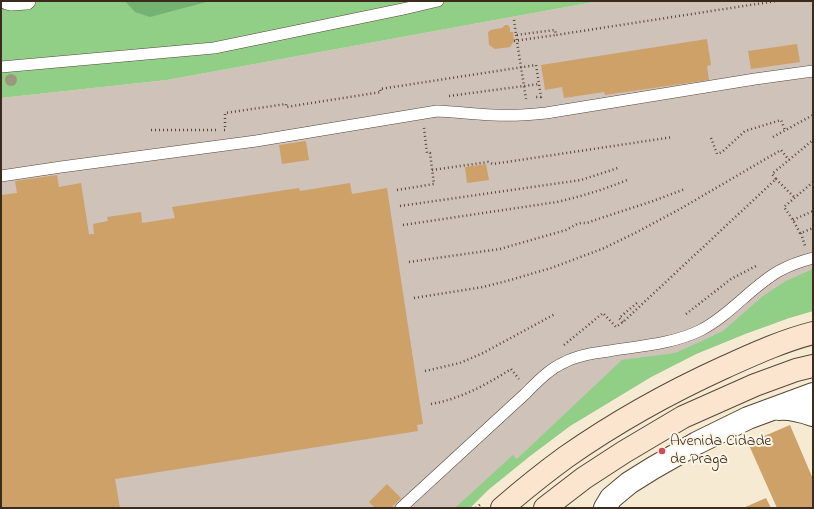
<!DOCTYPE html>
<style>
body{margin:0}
#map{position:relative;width:814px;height:509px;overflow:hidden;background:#f6ebd2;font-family:"Indie Flower",sans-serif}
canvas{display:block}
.frame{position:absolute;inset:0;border:2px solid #3b2a1e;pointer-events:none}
</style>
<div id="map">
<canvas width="814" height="509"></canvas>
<div class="frame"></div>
</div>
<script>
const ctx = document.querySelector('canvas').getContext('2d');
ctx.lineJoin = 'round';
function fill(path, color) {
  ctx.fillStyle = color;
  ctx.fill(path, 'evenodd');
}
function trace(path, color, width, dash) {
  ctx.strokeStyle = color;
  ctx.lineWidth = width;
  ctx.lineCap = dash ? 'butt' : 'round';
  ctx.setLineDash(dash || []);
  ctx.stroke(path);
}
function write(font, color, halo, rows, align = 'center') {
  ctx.font = font + ' "Indie Flower",sans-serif';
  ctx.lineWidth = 4;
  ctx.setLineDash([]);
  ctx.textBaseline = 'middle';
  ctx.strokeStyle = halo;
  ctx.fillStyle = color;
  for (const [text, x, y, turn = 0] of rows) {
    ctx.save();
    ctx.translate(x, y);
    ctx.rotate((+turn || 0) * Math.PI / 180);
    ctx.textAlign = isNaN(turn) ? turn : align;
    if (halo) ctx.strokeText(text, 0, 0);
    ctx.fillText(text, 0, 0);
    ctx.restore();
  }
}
fill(new Path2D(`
 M599,1H813V311L789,318L745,334L696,354L651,377L570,426L530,456L488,490L470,508H1V98L167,80Z`), '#cec2b9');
fill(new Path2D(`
 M1,1H599L167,80L1,98Z
 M813,269V311L789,318L745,334L696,354L651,377L570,426L530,456L488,490L470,508H455L513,455L517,459L622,360L675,353L702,341L723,331L763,296L786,281Z`), '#90cf85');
fill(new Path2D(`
 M125,1H210L150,17L135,12Z`), '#74b272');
fill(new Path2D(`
 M505,25H508L510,28V32H513L514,41L510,47L495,49L489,45L488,32L490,31V30L502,28Z
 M707,39L711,65L707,66L709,80L605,95L604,92L564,98L562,87L545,90L541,65Z
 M797,44L800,62L751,69L748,51Z
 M306,141L309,160L282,164L279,145Z
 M486,164L489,180L467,183L465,167Z
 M57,175L59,187L81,183L89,234H94L93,224L108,221L107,217L141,212L142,223L175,218L172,207L299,188L300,191L350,183L352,194L387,188L423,424L417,425L418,431L115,479L120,508H1V195L17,193L15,181Z
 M790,425L813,479V508H777L748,443Z
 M387,484L401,498L391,508H375L369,502Z
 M766,498L771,508H743Z`), '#cea168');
const service = new Path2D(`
 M1,67L214,48L403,9L438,1
 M1,176L61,167L256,141L437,111C456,112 474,114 493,115C511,116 528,115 546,113L755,79L813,71
 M401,508L525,394C537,382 549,369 565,362C579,355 594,353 609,351C640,346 673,344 701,330C730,315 751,287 779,271C790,265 801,261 813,258`);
const pedestrian = new Path2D(`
 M7,1L11,2L27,1`);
const minor = new Path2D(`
 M779,409C791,408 801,411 813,415
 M605,508L611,498L629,483L653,468L697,443L748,418L813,394`);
const secondary = new Path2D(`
 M502,508C523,490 544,473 566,457C616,422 670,392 725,367C754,354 782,341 813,333
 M545,508L584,478L624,452L683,417L755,385L796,370L813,366`);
trace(service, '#574739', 12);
trace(pedestrian, '#574739', 18);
trace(minor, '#574739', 24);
trace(secondary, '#574739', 24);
trace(new Path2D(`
 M514,20L516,35L555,30L556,35L776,1
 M514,41L556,35
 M449,96L539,84
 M151,130H217
 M224,130H225V113L286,104V107L381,92L380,89L536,65L541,97H536
 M773,137L813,115
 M711,138L717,154L722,152L745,131L781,120L785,130
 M432,170L488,162L493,164L673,137
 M776,179L795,198
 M813,182L784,207L793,220L800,233H801L813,228
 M397,190L434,184L430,153H427L424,128
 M400,206L581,180L618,168
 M793,220L813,211
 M403,225L557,202C582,196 603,190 627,180
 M801,233L805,246
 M409,262L500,249L566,230L577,224L581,223H587L598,219L653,201L685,189
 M414,298L483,287L507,281L551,268L602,249L637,232L680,209L781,150L789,160
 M686,314L731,279L756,266
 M623,322L619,318L637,303
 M564,345L603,313L616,327L623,322L776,179L772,174L813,140
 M425,371L460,363L483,353L555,314
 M431,404C460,399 486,385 511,369L519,379
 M476,508L482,503`), '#574739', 2.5, [1, 3]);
trace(service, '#fff', 11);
trace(pedestrian, '#fff', 17);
trace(minor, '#fff', 22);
trace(secondary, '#fce5cf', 22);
trace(new Path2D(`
 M516,35L526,99`), '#574739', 2.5, [1, 3]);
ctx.fillStyle = '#9b977d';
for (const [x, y] of [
 [11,80]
]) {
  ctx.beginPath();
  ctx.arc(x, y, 6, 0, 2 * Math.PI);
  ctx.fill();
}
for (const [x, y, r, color] of [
 [662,451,4,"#d1495b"]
]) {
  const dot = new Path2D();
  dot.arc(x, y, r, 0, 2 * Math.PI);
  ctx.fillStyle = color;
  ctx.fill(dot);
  trace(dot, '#fcf5e5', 1.5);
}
write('16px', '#3b2a1e', '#fcf5e5', [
 ["Avenida Cidade",670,442],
 ["de Praga",670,460]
], 'left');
</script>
